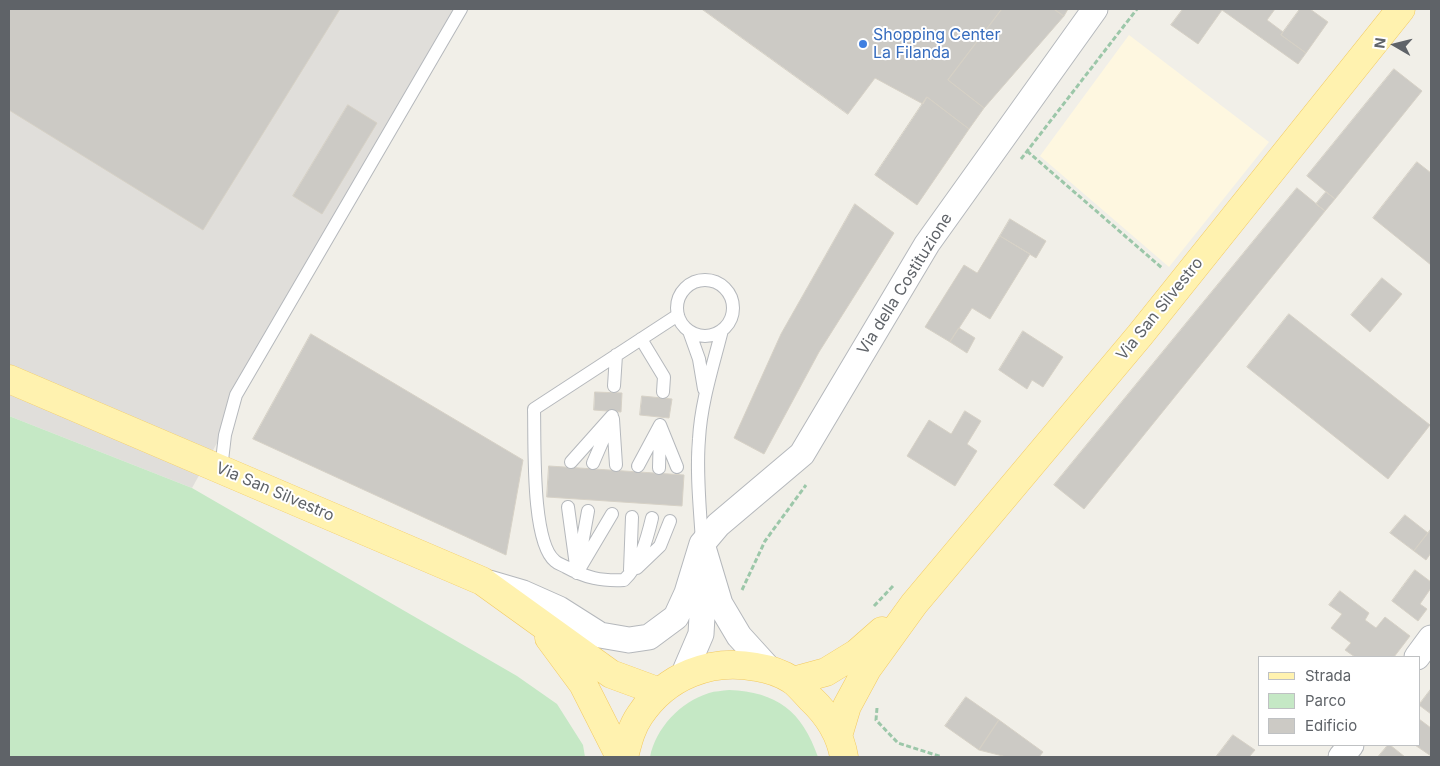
<!DOCTYPE html>
<style>
body{margin:0}
#map{position:relative;width:1440px;height:766px;overflow:hidden;background:#f1efe8;font-family:Inter,sans-serif}
canvas{display:block}
.frame{position:absolute;inset:0;border:10px solid #5f6368;pointer-events:none}
.legend{position:absolute;left:1258px;top:656px;width:162px;height:90px;box-sizing:border-box;background:#fff;border:1px solid #bfc1c3;margin:0;padding:6px 9px;list-style:none;font-size:15px;color:#5f6368}
.legend li{display:flex;align-items:center;gap:10px;height:25px}
.legend b{width:25px;border:1px solid #bfc1c3}
.north{position:absolute;left:1370px;top:20px;width:50px;height:50px;-webkit-text-stroke:4px #fff;paint-order:stroke;rotate:278deg;font-size:14px;font-weight:700;line-height:20px;text-align:center;color:#5f6368}
.north::after{content:'';display:block;margin:auto;width:18px;height:22px;background:#5f6368;clip-path:polygon(50% 0,100% 100%,50% 72%,0 100%)}
</style>
<div id="map">
<canvas width="1440" height="766"></canvas>
<div class="frame"></div>
<ul class="legend">
<li><b style="height:6px;background:#fff2af"></b>Strada</li>
<li><b style="height:14px;background:#c5e8c5"></b>Parco</li>
<li><b style="height:14px;background:#cccac5"></b>Edificio</li>
</ul>
<div class="north">N</div>
</div>
<script>
const ctx = document.querySelector('canvas').getContext('2d');
ctx.lineJoin = 'round';
function fill(path, color) {
  ctx.fillStyle = color;
  ctx.fill(path, 'evenodd');
}
function trace(path, color, width, dash) {
  ctx.strokeStyle = color;
  ctx.lineWidth = width;
  ctx.lineCap = dash ? 'butt' : 'round';
  ctx.setLineDash(dash || []);
  ctx.stroke(path);
}
function write(font, color, halo, rows, align = 'center') {
  ctx.font = font + ' Inter,sans-serif';
  ctx.lineWidth = 4;
  ctx.setLineDash([]);
  ctx.textBaseline = 'middle';
  ctx.strokeStyle = halo;
  ctx.fillStyle = color;
  for (const [text, x, y, turn = 0] of rows) {
    ctx.save();
    ctx.translate(x, y);
    ctx.rotate((+turn || 0) * Math.PI / 180);
    ctx.textAlign = isNaN(turn) ? turn : align;
    if (halo) ctx.strokeText(text, 0, 0);
    ctx.fillText(text, 0, 0);
    ctx.restore();
  }
}
fill(new Path2D(`
 M1129,35L1269,142L1169,267L1040,156Z`), '#fef7e0');
fill(new Path2D(`
 M9,9H458L192,488L9,416Z`), '#e0deda');
fill(new Path2D(`
 M9,416L192,488L517,676L557,704L583,745L585,757H9Z
 M729,690C777,692 802,711 818,757H650C656,728 680,702 709,693C715,691 722,691 729,690Z`), '#c5e8c5');
const building = new Path2D(`
 M9,9H340L203,230L9,110Z
 M702,9H1002L948,80L984,108L969,129L927,97L923,104L875,78L848,114Z
 M1002,9H1054L1064,16L984,108L948,80Z
 M1054,9H1068L1064,16Z
 M1183,9H1275L1267,20L1283,32L1281,35L1306,53L1298,64L1222,10L1198,44L1171,25Z
 M1300,9H1310L1328,22L1306,53L1281,35Z
 M1394,69L1422,91L1335,199L1307,176Z
 M927,97L969,129L917,205L875,175Z
 M348,105L377,123L322,214L293,196Z
 M1417,162L1431,173V265L1373,218Z
 M1297,188L1325,211L1084,509L1054,485Z
 M1326,192L1335,199L1325,211L1316,204Z
 M855,204L894,233L819,352L764,454L734,438L781,334Z
 M1010,219L1046,241L1036,258L1000,236Z
 M1000,236L1030,254L990,319L972,308L950,342L925,327L964,265L977,273Z
 M1382,278L1402,294L1370,332L1351,315Z
 M1289,314L1430,425L1388,479L1247,367Z
 M959,328L975,338L967,353L950,342Z
 M1023,331L1063,357L1043,387L1032,380L1027,389L999,370Z
 M311,334L523,460L506,555L253,439Z
 M595,392L622,393L621,412L594,410Z
 M642,396L672,399L669,418L640,415Z
 M965,411L981,421L967,444L977,451L955,486L907,456L929,420L951,434Z
 M549,466L684,475L682,506L547,497Z
 M1405,515L1428,533L1414,551L1390,533Z
 M1431,529V553L1426,560L1414,551Z
 M1415,570L1431,582V588L1420,604L1427,609L1418,621L1392,601Z
 M1340,591L1369,613L1365,620L1376,628L1385,617L1410,636L1394,657H1355L1345,650L1351,643L1331,628L1342,614L1329,605Z
 M1431,689V714L1419,705Z
 M966,697L999,720L979,750L945,726Z
 M1419,719L1431,728V756L1415,745H1419Z
 M999,720L1043,752L1039,757H1007L979,750Z
 M1233,735L1255,750L1249,757H1216Z
 M1388,745H1390L1405,757H1378Z`);
fill(building, '#cccac5');
trace(building, '#d6d1c6', 1);
const service = new Path2D(`
 M677 308a28 28 0 1 1 56 0a28 28 0 1 1-56 0Z
 M689,331L699,359L704,389
 M641,339L664,377L663,392
 M614,386L616,355
 M613,419L616,465
 M660,425L677,467
 M571,462L612,416
 M593,463L609,426
 M638,466L660,425
 M659,468L660,430
 M221,469L225,435L236,395L461,9
 M568,507L577,573
 M652,518C647,539 640,565 624,580C601,581 586,578 566,567C563,565 558,564 555,561C531,542 535,441 534,409L678,315
 M702,542C700,508 696,473 699,439C701,402 713,366 722,330
 M579,561L588,511
 M637,568L660,546L670,521
 M630,570L632,517
 M577,573L612,514`);
const minor = new Path2D(`
 M702,544L720,604L739,636L769,669
 M489,583L523,593L559,609L600,635L629,640L649,637L676,617L687,593L702,544L718,525L802,454L927,244L1095,9
 M1417,657L1431,638
 M683,676L701,634L703,598L702,574
 M1341,757L1351,745`);
const primary = new Path2D(`
 M9,379L482,581L611,674L660,692
 M549,638L583,684L620,757
 M793,681L826,672L857,653L882,631
 M838,736L847,706L867,669L914,604L1140,335L1401,9
 M624,757C628,742 631,728 640,715C666,676 711,658 756,667C769,669 781,673 792,680C799,685 805,693 811,699C828,715 840,733 844,757`);
trace(service, '#b5b8bc', 14);
trace(minor, '#b5b8bc', 27);
trace(primary, '#f2c960', 29);
trace(new Path2D(`
 M1027,151L1162,268
 M1021,159L1137,9
 M742,590L765,541L806,485
 M874,606L894,585
 M877,708L876,720L898,743L942,757`), '#9cc7a9', 3, [5, 2.5]);
trace(service, '#fff', 12);
trace(minor, '#fff', 25);
trace(primary, '#fff2af', 28);
for (const [x, y, r, color] of [
 [863,44,5,"#3f7fe0"]
]) {
  const dot = new Path2D();
  dot.arc(x, y, r, 0, 2 * Math.PI);
  ctx.fillStyle = color;
  ctx.fill(dot);
  trace(dot, '#fff', 2);
}
write('16px', '#366cbe', '#fff', [
 ["Shopping Center",873,35],
 ["La Filanda",873,53]
], 'left');
write('16px', '#5f6368', '#fff', [
 ["Via della Costituzione",905,284,-58],
 ["Via San Silvestro",1160,309,-51],
 ["Via San Silvestro",275,492,23]
]);
</script>
